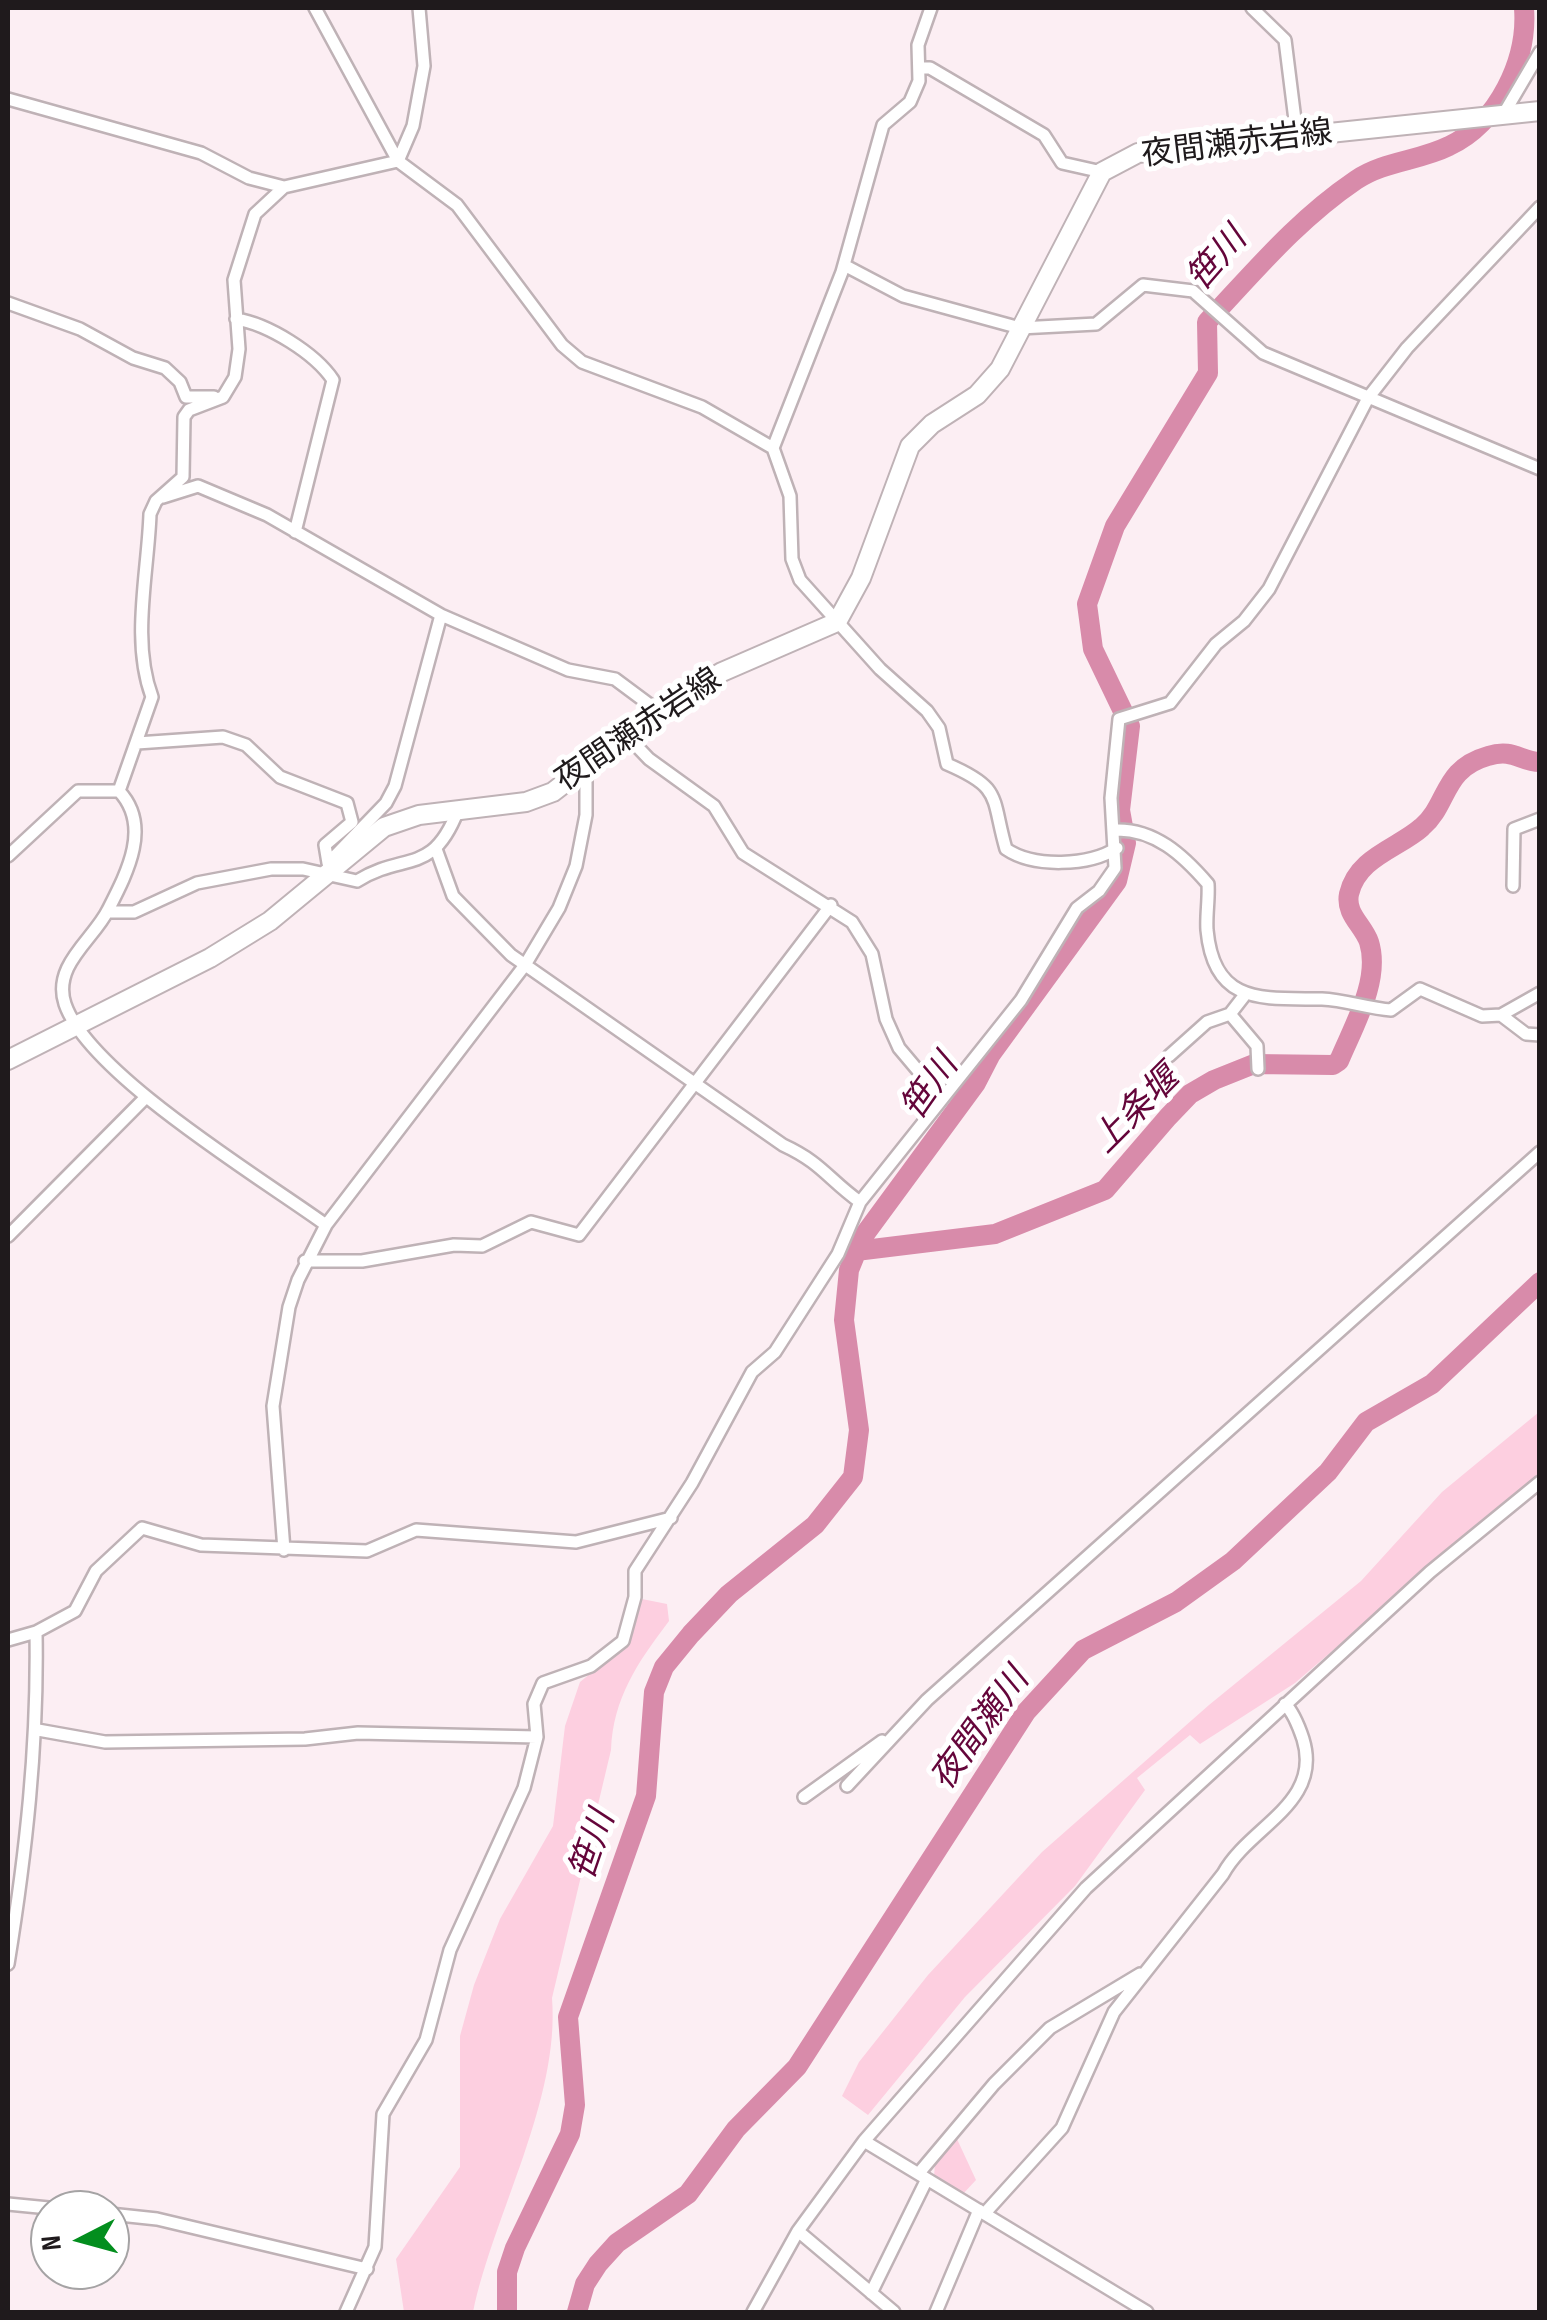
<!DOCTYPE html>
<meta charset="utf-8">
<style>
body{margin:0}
#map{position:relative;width:1547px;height:2320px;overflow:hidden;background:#fceef3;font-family:"Sofia Sans Condensed",sans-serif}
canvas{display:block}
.frame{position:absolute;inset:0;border:10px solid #1f1a1c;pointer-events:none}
.north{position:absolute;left:30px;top:2190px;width:100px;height:100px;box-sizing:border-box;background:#fff;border:2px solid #a5a3a4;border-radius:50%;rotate:264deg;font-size:28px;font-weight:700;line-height:40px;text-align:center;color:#1f1a1c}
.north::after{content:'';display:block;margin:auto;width:35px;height:45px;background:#038e1e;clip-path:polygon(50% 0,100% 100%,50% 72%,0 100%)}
</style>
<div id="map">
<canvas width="1547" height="2320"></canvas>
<div class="frame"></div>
<div class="north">N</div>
</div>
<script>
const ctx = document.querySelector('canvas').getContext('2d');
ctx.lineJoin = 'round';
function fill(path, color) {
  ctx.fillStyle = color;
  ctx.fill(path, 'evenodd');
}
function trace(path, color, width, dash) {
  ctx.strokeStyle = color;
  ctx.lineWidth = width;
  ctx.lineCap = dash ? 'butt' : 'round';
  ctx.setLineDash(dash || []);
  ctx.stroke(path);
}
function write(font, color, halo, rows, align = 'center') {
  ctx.font = font + ' "Sofia Sans Condensed","Noto Sans JP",sans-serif';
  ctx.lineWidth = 10;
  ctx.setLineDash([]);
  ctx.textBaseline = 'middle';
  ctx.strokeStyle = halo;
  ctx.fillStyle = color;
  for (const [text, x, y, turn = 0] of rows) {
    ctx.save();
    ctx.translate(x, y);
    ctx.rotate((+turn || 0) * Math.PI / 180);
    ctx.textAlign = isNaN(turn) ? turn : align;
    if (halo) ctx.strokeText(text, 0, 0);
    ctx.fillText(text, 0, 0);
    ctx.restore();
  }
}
fill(new Path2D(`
 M1539,1412V1473L1295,1683L1200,1744L1190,1735L1137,1778L1145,1790L1075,1886L965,1997L868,2115L842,2096L859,2062L928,1975L1042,1852L1209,1705L1361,1581L1442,1492Z
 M642,1599L667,1604L669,1621C638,1662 613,1698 611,1750L552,1998C560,2100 494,2213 473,2312H404L396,2259L460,2167V2036L474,1985L500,1919L553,1826L565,1726L580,1682L624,1646Z
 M957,2139L976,2180L962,2195L934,2176L935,2164Z`), '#fdcfe0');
trace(new Path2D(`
 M856,1251L995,1234L1105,1190L1168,1117L1190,1094L1214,1080L1254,1064L1333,1065L1339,1061C1353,1027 1381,980 1369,942C1363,925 1345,914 1349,894C1357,857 1399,848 1422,827C1449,804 1442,769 1488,756C1514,748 1520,762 1540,762
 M507,2312V2272L515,2248L570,2134L575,2105L568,2017L646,1796L654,1692L664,1667L691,1634L729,1594L815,1525L853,1477L859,1430L844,1320L849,1270L862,1238L976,1083L991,1054L1117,881L1126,843L1120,810L1130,726L1093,649L1087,604L1115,526L1208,373L1207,322C1255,271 1297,220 1356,180C1384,161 1419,161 1449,146C1498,123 1528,60 1524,8
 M577,2312L585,2284L598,2264L617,2243L688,2194L736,2129L797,2067L1026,1712L1083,1650L1176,1602L1233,1561L1328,1472L1366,1422L1432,1384L1540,1282`), '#d88baa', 20);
const street = new Path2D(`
 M315,8L398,161L457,205L562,345L582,362L702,407L773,448L790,496L792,559L800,580L880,669L927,711L939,728L947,764C1003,788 991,797 1006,849C1034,868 1089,866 1117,848
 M1252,8L1285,40L1297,136
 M920,68H930L1044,135L1062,163L1102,172
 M8,99L201,153L249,178L284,187L398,161
 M1503,115L1540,52
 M398,161L413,126L424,66L419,8
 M844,265L903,296L1020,328L1096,324L1143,285L1193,291L1263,353L1540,469
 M8,303L80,329L133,358L165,368L180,382L186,397H214
 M236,319C268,324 315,353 333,380L295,532
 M773,448L842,272L883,125L910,102L919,81L918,45L931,8
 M163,497L198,486L267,515L441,615L568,670L615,679L658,711
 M627,736L649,759L714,806L743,853L852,922L872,954L886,1019L899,1048L942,1099
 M137,743L223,737L246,745L280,777L347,803L352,822L325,845L328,863
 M119,791L152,697C131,641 148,573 150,514L156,501L183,477L184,417L189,410L223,397L235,377L239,349L234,280L255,214L284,187
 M1114,830C1154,828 1183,855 1208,884C1209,899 1206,915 1207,930C1214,1006 1264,998 1322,999C1345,1000 1367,1008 1391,1010L1420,989L1482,1016L1501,1015L1540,993
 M436,849L453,896L511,955L783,1145C822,1163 828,1179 860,1202
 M8,856L78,791H119C152,826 127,873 108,910C94,939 52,965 65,1004C89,1074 261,1178 326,1225
 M333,858L386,803L395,786L441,615
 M1513,886L1514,829L1540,819
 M108,912H134L197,883L271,869H303L357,881C405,851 432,877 458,810
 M1244,996L1230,1014L1257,1046L1258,1069
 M1501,1015L1526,1034L1540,1035
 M1169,1056L1207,1022L1230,1014
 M8,1236L146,1097
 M305,1261H362L454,1245L482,1246L531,1222L579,1235L831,905
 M284,1550L273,1406L289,1307L298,1280L326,1225L525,965L559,908L576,866L586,815V766
 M8,1640L36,1632L75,1611L96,1571L142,1528L201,1545L367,1551L416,1530L576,1542L671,1518
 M38,1730L105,1742L305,1739L358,1733L537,1737
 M847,1786L927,1700L1540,1152
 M804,1797L882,1741
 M8,1964C26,1853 38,1745 36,1632
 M864,2141L1147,2312
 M919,2173L994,2084L1050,2028L1140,1974
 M8,2204L69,2210
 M985,2213L1062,2128L1114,2012L1223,1874C1249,1826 1323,1804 1303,1739C1299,1727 1294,1713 1285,1704
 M110,2214L157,2219L367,2269
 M798,2231L894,2312
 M871,2293L927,2179
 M346,2312L375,2247L383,2114L426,2040L450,1950L524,1788L537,1737L534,1704L543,1683L591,1666L623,1641L635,1597V1571L692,1483L752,1372L775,1352L838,1254L860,1202L1021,1000L1077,908L1099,891L1115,868L1111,798L1119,719L1170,703L1216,644L1244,621L1269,589L1368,398L1407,348L1540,207
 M753,2312L798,2231L864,2141L1086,1888L1430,1572L1540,1482
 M936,2312L979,2210`);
const secondary = new Path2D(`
 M8,1060L210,958L270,921L384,827L419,815L526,802L553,792L658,711L722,672L837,622L861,578L910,446L932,424L977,395L1000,369L1102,172L1138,153L1540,111`);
trace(street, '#bfb2b6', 16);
trace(secondary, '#bfb2b6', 22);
trace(street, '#fff', 11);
trace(secondary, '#fff', 18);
write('32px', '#1f1a1c', '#fff', [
 ["夜間瀬赤岩線",1237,145,-7],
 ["夜間瀬赤岩線",639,731,-34]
]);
write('italic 35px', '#64053a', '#fff', [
 ["笹川",1218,260,-49],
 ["笹川",931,1088,-55],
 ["上条堰",1137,1111,-45],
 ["夜間瀬川",981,1730,-54],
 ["笹川",594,1846,-71]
]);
</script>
